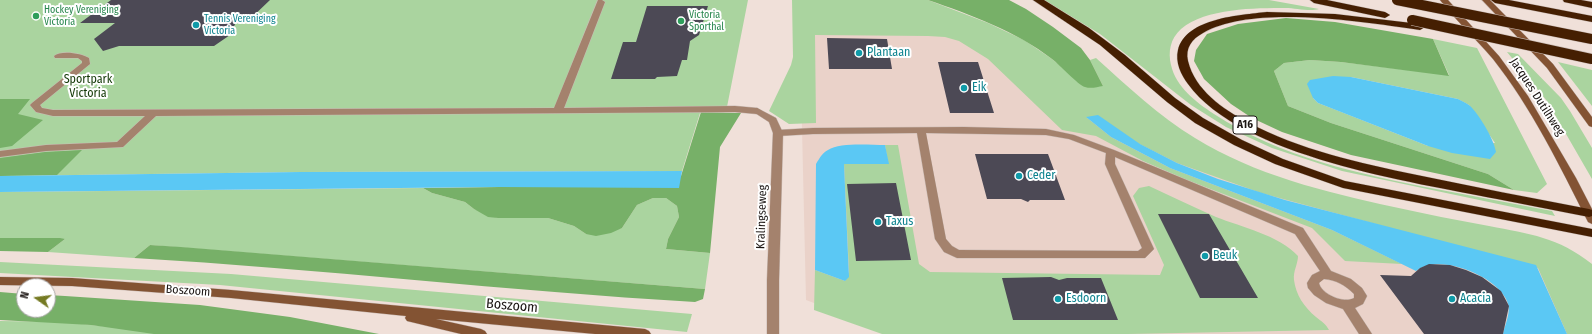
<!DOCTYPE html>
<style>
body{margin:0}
#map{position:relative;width:1592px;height:334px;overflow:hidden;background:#f0e0d9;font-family:"Fira Sans Condensed",sans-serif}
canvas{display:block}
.north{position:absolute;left:16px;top:278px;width:40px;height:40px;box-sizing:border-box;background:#fff;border:1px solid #a4a2a1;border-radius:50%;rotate:284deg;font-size:11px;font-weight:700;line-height:16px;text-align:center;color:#1c1614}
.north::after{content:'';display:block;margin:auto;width:14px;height:18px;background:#757a23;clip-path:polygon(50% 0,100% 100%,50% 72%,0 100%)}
</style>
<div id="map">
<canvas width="1592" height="334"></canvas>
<div class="north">N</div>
</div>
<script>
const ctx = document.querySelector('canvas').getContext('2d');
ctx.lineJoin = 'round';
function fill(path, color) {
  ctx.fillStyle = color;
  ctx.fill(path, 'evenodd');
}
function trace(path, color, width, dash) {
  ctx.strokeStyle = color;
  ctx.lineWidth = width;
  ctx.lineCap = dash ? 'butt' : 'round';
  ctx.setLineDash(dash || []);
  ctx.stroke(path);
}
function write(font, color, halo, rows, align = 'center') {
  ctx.font = font + ' "Fira Sans Condensed",sans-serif';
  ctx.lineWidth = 4;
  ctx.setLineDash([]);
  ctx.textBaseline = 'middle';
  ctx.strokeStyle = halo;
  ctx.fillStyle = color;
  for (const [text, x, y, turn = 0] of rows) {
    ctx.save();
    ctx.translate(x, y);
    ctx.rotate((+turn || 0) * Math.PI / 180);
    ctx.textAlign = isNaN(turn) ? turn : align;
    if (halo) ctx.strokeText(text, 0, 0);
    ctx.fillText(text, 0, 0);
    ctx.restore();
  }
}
fill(new Path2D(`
 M799,0H905L1226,175L1560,260L1589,334H897L806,300Z`), '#ead2c9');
fill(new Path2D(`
 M0,0H748L726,112L700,113L682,171L300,172L0,176Z
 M792,0H928L988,23L1024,40L1052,59L1064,69L1103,86L1090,60L1096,58C1127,86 1159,116 1195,138C1255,175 1325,192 1394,207C1425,214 1457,220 1489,226C1530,234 1558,237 1592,264V334H1567L1538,268L1261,193L1177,163L1086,117L1111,137L1170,168L1332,230L1402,264L1345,261L1312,228L1187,180L1143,161L1096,136L1062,130L988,59L959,41L945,37L928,36L815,35L816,123L789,124L769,111L791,65L793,57Z
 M1044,0H1269L1319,9C1310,12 1295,8 1286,8C1255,8 1206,8 1181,29C1170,39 1168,52 1171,65C1176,87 1196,102 1214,114C1280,157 1359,174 1436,189C1475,196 1513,204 1552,211L1555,216L1342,171L1272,148L1226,127L1191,105L1100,34Z
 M1433,39L1477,48L1547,184L1537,193L1514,190L1488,174L1331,123L1288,106L1274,71L1284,63L1310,60L1341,62L1449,75ZM1351,77L1458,99L1469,105L1495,143L1428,146L1331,108L1318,103L1313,98Z
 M1507,52L1518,54L1561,98L1570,111L1592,148V179L1547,101Z
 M1558,62L1592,70V106Z
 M885,145H898L919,264L930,272L1160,275L1164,265L1133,196L1139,188L1149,186C1171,196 1193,207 1216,217C1241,227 1279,235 1298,256C1298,264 1293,271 1294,280C1296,295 1304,307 1316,317C1321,321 1326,324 1329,330L1128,334H882L814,310L815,270L845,281L849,272L844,164L888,163Z
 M423,188L432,193L465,202L474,209L498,218H548L574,226L586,234L622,228L637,205L653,198H666L677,206L679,217L668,239L666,249L710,253L705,289L150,245L134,258L48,252L65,239L0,238V192Z
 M0,262L231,274L692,314L687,332L220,285L0,273Z
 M0,321L63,322L176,334H0Z`), '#aad49f');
fill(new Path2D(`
 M928,0H1009L1026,9L1053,27L1081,48L1090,60L1103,86C1097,87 1091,89 1085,87C1078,85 1060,65 1052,59C1016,31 971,15 928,0Z
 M1286,18L1335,22L1433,39L1449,76L1341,62L1310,60L1284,63L1274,71L1288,106L1331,123L1488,174L1514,190L1351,155L1282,132L1252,118L1231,104L1204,79L1194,61L1196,50L1207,34L1238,24Z
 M0,99H30L18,114L43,120L12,146L0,148Z
 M701,112L741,113L720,147L710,253L666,249L668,239L679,217L677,206L666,198H653L637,205L622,228L611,233L596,236L586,234L574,226L548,218H498L488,217L474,209L465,202L432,193L423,188L499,187L681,176Z
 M82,150L57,175L0,176V158L45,152Z
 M0,238H60L65,239L48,252L0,251Z
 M150,245L181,247L705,289L703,299L695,302C508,291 321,269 134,258Z
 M0,292L24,294V310H48V295L65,296L200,305L290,317L379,334H154L91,325L0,320Z`), '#77b068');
fill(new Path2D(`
 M1333,76L1351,77L1458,99C1462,101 1466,103 1469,105C1479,114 1494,139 1496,152L1490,159L1452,153L1428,146L1318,103L1313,98L1307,84L1310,80Z
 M1098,115L1140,144L1177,163L1218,179L1285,200L1536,265L1567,334H1503C1505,324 1512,311 1507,301C1497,276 1439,252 1416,271L1332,230L1170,168L1111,137L1086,117Z
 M885,145L889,164H844L849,277L845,281L815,270L816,164C819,159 822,153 828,150C840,142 870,145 885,145Z
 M682,171L679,188L499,187L0,192V176L300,172Z`), '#5bc8f4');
fill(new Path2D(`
 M111,0H270L247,22H236L230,35L214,46H119L103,51L94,39L115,23H80Z
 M647,6H708L699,35L690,41L687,60H682L677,76L657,77L655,79H611L623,42H636Z
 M827,38L887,39L892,69H829Z
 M938,62H978L994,113H950Z
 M975,154H1048L1065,200H1030L1028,202L1021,199H987Z
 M896,183L911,260L856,261L847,184Z
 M1158,214H1209L1258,298H1200Z
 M1429,264L1450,265L1466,270L1482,277L1501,291L1509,306L1503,334H1424L1380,275L1411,276L1420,268Z
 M1051,277L1059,280L1067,278H1101L1118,320H1013L1002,278Z`), '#4c4955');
const lane = new Path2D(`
 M598,0H602L605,2L564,108L735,106L757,108L762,111L757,114L735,112L156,116L123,147L46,151L0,157V151L46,145L117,142L145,116H53L36,112L30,105L32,103L82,63V61L78,58H55L54,56C61,50 81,53 89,58L90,64L40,105L42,108L53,110L554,108Z
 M964,127L1046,129L1074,135L1114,150L1303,228L1331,271L1351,279L1362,288L1367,296L1363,304L1355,308L1372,334H1359L1343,309L1326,303L1314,295L1308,288L1307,283L1312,275L1320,271L1295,234L1115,157V164L1154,249L1145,258H957L944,252L935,239L917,133L813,134L778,136L773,133L778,130L813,128ZM926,133L1046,135L1069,139L1106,153L1105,164L1142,248L1138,251L959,250L952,246L946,239ZM1324,279C1336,280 1345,285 1354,294V298C1344,304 1321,294 1319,283Z`);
const street = new Path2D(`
 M757,108L776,118L783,133L779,280V334H767V280L773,133L769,122L752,111Z`);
const secondary = new Path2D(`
 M1440,0H1448L1499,56L1528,96L1576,178L1592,209V224L1588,222L1587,220C1560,166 1531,107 1493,59C1476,39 1456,21 1440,0Z
 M1482,0H1490L1553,64L1592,117V127L1589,126L1547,68Z
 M0,277L72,278L231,290L645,329L649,331L651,334H595L436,319L481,329L485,331L487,334H461L407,321L405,318L406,316L231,298L72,286L0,285Z`);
const highway = new Path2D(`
 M1033,0H1044L1089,28L1125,55L1175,98L1203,118L1242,140L1283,159L1345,181L1592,229V237L1343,188L1275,164L1234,145L1195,123L1167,102L1100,45Z
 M1310,0H1327L1385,12L1390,15L1385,18L1314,3Z
 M1491,0H1509L1592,16V22L1495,3Z
 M1563,0H1581L1592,2V8L1564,2Z
 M1267,12L1335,14L1420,24L1425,27L1420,30C1363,22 1253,4 1203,33C1192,39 1185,48 1188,61C1195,90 1223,109 1247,122C1300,150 1359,163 1417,175C1474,187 1532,198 1589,209L1592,210V216L1589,217C1558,211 1528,205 1497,199C1412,182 1241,157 1188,84C1181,75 1175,62 1178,50C1186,18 1240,15 1267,12Z`);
trace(lane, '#cabcb6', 1);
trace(street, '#cabcb6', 1);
trace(secondary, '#cabcb6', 1);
trace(highway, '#cabcb6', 1);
fill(lane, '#a4826d');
fill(street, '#a4826d');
fill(secondary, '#835333');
fill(highway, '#451f02');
const highwayBridge = new Path2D(`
 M1397,0L1592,39
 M1412,20L1592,59`);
trace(highwayBridge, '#cabcb6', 11, []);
trace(highwayBridge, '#451f02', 10);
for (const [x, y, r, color] of [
 [36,16,4,"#2e9e5b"],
 [681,21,4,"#2e9e5b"],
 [196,25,4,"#0f9aa8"],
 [859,53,4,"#0f9aa8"],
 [964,88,4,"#0f9aa8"],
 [1019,176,4,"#0f9aa8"],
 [878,222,4,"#0f9aa8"],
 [1205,256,4,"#0f9aa8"],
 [1058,299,4,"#0f9aa8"],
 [1452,299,4,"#0f9aa8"]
]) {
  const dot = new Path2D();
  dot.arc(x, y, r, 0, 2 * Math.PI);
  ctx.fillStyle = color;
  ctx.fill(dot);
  trace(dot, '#fff', 1.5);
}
write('10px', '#27864d', '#fff', [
 ["Hockey Vereniging",44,10],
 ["Victoria",44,22],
 ["Victoria",689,15],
 ["Sporthal",689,27]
], 'left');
write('10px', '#0d838f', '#fff', [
 ["Tennis Vereniging",204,19],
 ["Victoria",204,31]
], 'left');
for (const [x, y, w] of [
 [1245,125,24]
]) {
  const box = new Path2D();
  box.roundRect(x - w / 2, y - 9, w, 18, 3);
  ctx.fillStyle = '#fff';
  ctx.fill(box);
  trace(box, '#1c1614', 1);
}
write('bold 11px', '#1c1614', null, [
 ["A16",1245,125]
]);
write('12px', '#0d838f', '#fff', [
 ["Plantaan",867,53],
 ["Eik",972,88],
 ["Ceder",1027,176],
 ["Taxus",886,222],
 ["Beuk",1213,256],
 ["Esdoorn",1066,299],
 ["Acacia",1460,299]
], 'left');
write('12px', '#133906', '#fff', [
 ["Sportpark",88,80],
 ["Victoria",88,94]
]);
write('12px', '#1c1614', '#fff', [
 ["Jacques Dutilhweg",1537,97,57],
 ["Kralingseweg",762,217,-88],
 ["Boszoom",188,291,4]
]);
write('14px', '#1c1614', '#fff', [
 ["Boszoom",512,306,5]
]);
</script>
